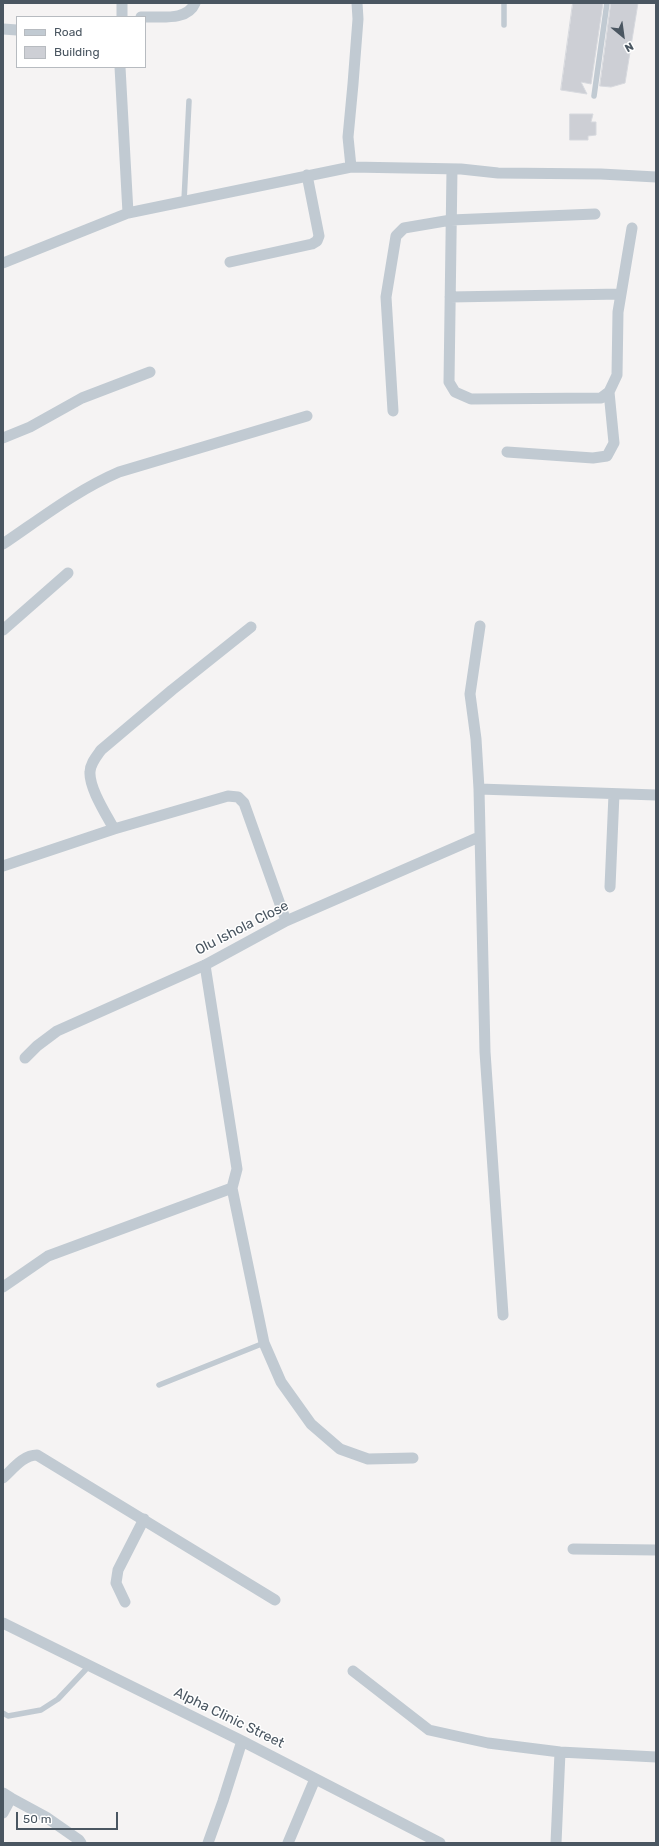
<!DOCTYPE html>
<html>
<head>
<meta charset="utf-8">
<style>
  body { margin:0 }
  #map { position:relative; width:659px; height:1846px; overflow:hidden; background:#f5f3f3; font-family:Rubik,sans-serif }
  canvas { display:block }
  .frame { position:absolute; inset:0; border:4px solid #4a5661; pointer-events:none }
  .legend { position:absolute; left:16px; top:16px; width:130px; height:52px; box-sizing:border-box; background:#fff; border:1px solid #b7bbc0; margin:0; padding:5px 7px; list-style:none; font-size:12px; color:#4a5661 }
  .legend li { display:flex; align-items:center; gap:8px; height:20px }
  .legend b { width:20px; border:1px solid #b7bbc0 }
  .north { position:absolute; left:603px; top:16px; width:40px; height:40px; -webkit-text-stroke:3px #fff; paint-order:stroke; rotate:151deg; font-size:11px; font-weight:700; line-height:16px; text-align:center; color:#4a5661 }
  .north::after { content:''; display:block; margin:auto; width:14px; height:18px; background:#4a5661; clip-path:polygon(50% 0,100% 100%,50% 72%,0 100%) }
  .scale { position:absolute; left:16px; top:1812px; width:102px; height:18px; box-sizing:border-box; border:2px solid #4a5661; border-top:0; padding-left:5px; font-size:12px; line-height:14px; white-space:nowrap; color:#4a5661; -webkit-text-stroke:3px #fff; paint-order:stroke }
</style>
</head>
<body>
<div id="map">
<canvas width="659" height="1846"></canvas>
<div class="frame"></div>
<ul class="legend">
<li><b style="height:5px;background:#c1cad2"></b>Road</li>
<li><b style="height:11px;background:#cdcfd5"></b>Building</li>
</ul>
<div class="north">N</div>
<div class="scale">50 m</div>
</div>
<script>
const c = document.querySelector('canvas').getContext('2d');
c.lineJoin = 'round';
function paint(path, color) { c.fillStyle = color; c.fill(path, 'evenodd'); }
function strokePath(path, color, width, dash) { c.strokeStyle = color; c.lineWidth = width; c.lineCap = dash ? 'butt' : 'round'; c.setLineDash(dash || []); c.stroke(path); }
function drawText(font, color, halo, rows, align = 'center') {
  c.font = font + ' Rubik,sans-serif'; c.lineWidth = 3; c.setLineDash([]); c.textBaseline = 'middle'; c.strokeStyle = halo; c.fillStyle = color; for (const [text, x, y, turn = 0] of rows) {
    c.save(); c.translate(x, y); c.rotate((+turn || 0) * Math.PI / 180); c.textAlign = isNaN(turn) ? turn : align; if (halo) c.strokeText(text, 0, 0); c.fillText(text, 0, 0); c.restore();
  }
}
const building = new Path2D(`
  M573,3H603L591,84L581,82L587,94L561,90Z
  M611,3H638L625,83L611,87L600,86Z
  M570,114H593L591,122H596V135L588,136V140H570Z`);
paint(building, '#cdcfd5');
strokePath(building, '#d7d9de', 1);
strokePath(new Path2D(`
  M504,3V25
  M594,96L607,3
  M184,201L189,101
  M159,1385L264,1343
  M3,1713L8,1716L41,1710L58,1699L89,1666`), '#c1cad2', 5.5);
strokePath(new Path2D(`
  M122,3V17
  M141,17C159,16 187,22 195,3
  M3,29L17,30
  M120,67L128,213
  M351,167L348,137L353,84L358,19L357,3
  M230,262L312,244L317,241L319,236L307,175
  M3,263L128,213L351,167L461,169L498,173L601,174L656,177
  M621,294L632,228
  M450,297L621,294L618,312L617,375L609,392L601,398L471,399L455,392L449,382L452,169
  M393,411L386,297L396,236L404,228L451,220L595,214
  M3,438L30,427L82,398L150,372
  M507,452L593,458L607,456L614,443L609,392
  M3,544C40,519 77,490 119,472L307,416
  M480,626L470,694L476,739L479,789L485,1052L503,1315
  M3,630L68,573
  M479,789L656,795
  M114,829C106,814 89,788 90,772C90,764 96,757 101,750L172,690L251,627
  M3,866L114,829L228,796L238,797L244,803L286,921
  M610,887L614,794
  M205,965L237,1169L232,1188L264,1343L281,1382L311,1424L340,1449L368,1459L413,1458
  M25,1058L37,1046L57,1031L205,965L286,921L479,837
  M3,1287L48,1256L232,1188
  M3,1478C13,1469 23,1455 37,1455L275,1600
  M573,1549L656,1550
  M125,1602L116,1583L118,1570L144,1519
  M3,1623L242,1741L440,1843
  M353,1671L429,1730L488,1743L560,1752L656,1757
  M3,1793L11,1798L3,1813
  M11,1798L46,1817L79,1840L81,1843
  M208,1843L223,1801L242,1741
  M288,1843L315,1779
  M556,1843L560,1752`), '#c1cad2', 11);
drawText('14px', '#4a5661', '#fff', [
  ["Olu Ishola Close",242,928,-27],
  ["Alpha Clinic Street",229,1718,26]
]);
</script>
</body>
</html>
